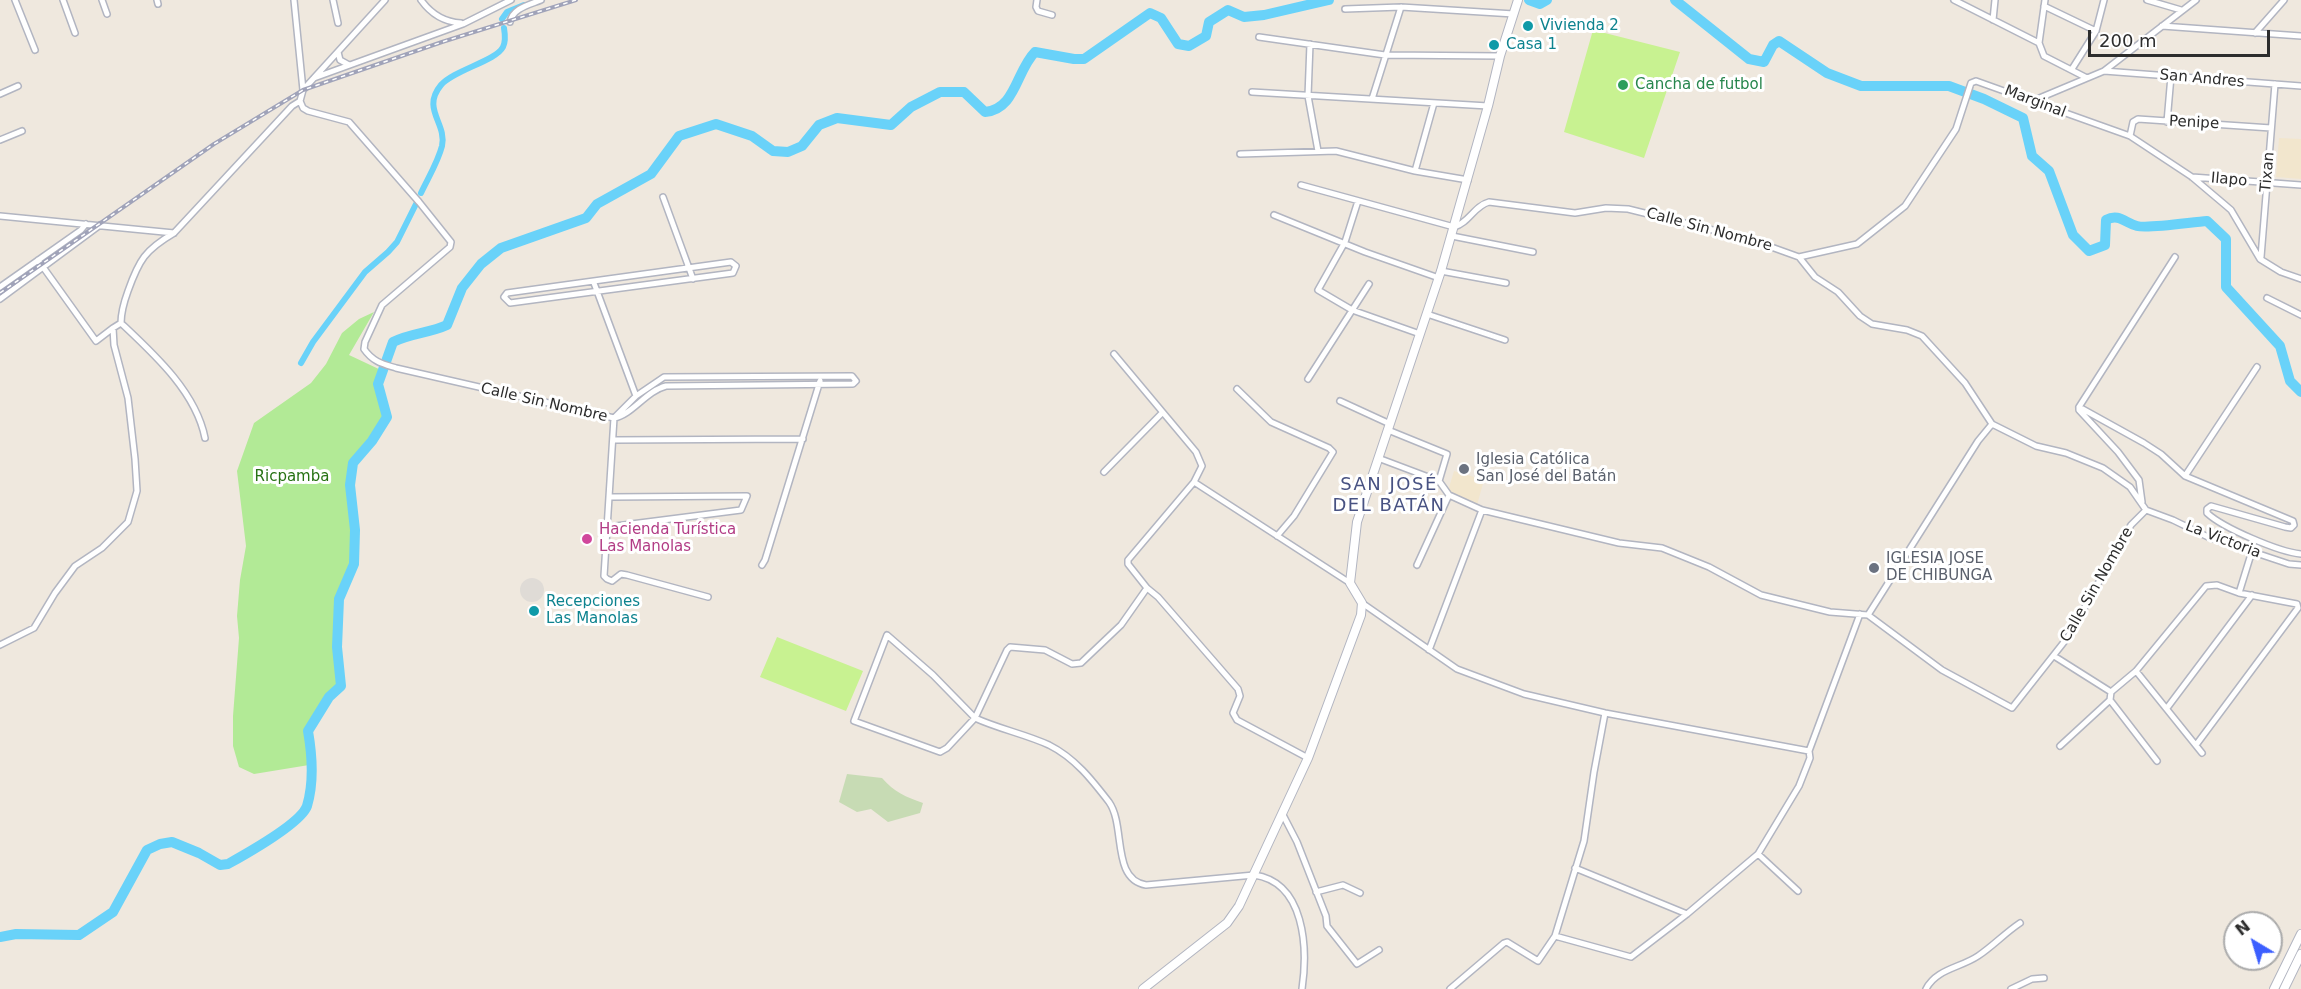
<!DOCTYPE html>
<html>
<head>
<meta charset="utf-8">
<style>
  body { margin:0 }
  #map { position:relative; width:2301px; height:989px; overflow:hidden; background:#efe8de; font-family:"DejaVu Sans",sans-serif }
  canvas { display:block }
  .north { position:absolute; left:2223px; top:911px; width:60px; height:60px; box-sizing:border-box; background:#fff; border:2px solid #ababab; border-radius:50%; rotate:322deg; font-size:16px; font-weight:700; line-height:24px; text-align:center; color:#2d2d2d }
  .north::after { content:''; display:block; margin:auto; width:21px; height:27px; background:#3c5fff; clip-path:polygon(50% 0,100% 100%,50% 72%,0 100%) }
  .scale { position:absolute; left:2088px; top:30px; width:182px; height:27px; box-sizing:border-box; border:3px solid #2d2d2d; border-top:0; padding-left:8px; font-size:18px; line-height:21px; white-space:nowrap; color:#2d2d2d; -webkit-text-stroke:4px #fff; paint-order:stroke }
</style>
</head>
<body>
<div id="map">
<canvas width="2301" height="989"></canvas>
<div class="north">N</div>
<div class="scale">200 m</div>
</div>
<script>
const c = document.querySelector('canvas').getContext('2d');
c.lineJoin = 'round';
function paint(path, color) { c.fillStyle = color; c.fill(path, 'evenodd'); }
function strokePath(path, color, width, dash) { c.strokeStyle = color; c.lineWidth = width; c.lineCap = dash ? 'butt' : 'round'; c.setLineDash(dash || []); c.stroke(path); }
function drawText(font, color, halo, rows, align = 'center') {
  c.font = font + ' "DejaVu Sans",sans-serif'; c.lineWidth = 6; c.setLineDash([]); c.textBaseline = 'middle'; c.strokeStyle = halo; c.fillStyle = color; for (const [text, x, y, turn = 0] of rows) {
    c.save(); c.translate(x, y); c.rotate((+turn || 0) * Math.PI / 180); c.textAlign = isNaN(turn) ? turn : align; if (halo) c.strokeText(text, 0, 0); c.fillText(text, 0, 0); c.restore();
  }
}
paint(new Path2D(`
  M2279,138L2301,139V179L2276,177Z
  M1454,471L1484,480L1477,505L1448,491Z`), '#f2e6cd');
paint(new Path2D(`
  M374,312L349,355L383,371L375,387L386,415L366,444L352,458L348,470L346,487L352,499L350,562L338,592L335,611L334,654L338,685L327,696L305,731L309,765L254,774L239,767L233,746V716L239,638L237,616L240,580L246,546L237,471L254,423L311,383L326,364L342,333L359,319Z`), '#b2ea96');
paint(new Path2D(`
  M847,774L882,778C894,792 906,797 923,803L920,813L888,822L871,809L857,812L839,802Z`), '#c7dbb4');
paint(new Path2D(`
  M1593,30L1680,52L1644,158L1564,132Z
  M777,637L863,671L846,711L760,677Z`), '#c8f291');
paint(new Path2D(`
  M520 590a12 12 0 1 1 24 0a12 12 0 1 1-24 0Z`), '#dfdbd6');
strokePath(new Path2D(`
  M502,19L507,12L524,5
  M421,193C428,178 438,162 442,146C447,123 421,109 441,85C454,70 496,61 503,47C506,41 505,34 504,28
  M301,363L313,342L365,272L388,252L397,242L416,204`), '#69d2f9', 6);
strokePath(new Path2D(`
  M1529,0L1540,4L1547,0
  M1675,0L1749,59L1764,62L1773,45L1779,41L1827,73L1861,86H1949L1984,99L2023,118L2032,156L2049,171L2073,235L2089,251L2105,245L2106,220C2119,213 2125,223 2137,226C2149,229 2192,222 2207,221L2226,239V287L2280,346L2290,381L2301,392
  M0,937L16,934L79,935L113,912L147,850L160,844L172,842L199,853L220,865L228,864C246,854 301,823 307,806C314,783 312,754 308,731L329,697L341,686L337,647L339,599L354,564L355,530L350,485L353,463L372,441L387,417L378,384L393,342C411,333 430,333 447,325L462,288L481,264L501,248L586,218L597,204L651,174L679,136L716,124L752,136L773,151L788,152L802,146L819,125L837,118L891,125L911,107L940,92H964L985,112C1016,109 1016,71 1035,52L1074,59H1084L1150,13L1161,18L1178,44L1189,46L1206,36L1209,22L1228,10L1244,17L1264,15L1329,0`), '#69d2f9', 10);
const street = new Path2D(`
  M15,0L35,50
  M63,0L75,33
  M102,0L107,14
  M157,0L158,4
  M333,0L338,23
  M421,0C431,14 444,22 461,23
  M1037,0L1036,7L1038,11L1052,15
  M1954,0L2039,43L2044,56L2087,78
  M2147,0L2181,10
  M2044,6L2096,31
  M1345,9L1401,7L1514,14
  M1993,20L1995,0
  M510,22C513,8 529,5 541,0
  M2162,26L2301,36
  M2255,33L2284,0
  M1259,37L1385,55L1500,56
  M2039,43L2045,0
  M1310,44L1308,96L1318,151
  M338,52L340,60L349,65
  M2072,69L2096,31L2104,0
  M2104,71L2301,86
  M314,78L463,24L511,0
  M303,90L385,0
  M1252,92L1488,106
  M0,94L18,86
  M1372,99L1401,7
  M300,101L303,108L308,111L349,122L419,202L451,242L450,247L382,305L365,342L364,349C373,362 383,364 396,368L614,418
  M2030,102L2104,71L2196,0
  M2167,122L2171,76
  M2130,136L2133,122L2138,119L2271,128
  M0,140L22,131
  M1240,154L1336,151L1415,171L1468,180
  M1415,171L1434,103
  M2192,177L2301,185
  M1301,185L1454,227C1469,223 1474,206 1489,202L1575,213L1606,208L1628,209L1749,239L1799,257L1815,277L1838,292L1860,316L1872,324L1907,330L1922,336L1965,383L1992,424L2036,446L2066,453L2103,468L2130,487L2146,510
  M663,197L693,279
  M1358,201L1345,242L1318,290L1352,310L1420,334
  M1274,215L1365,252L1439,278
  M0,216L174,233
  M1452,236L1533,252
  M1799,257L1857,244L1905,206L1956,129L1971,83L1976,81L2130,136L2192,177L2224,204L2231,210L2260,259L2281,272L2301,279
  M2261,257L2275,84
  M38,260L96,341L113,328
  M731,262L736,266L733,273L510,303L504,297L507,293Z
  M1441,271L1506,283
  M594,283L636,396
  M0,287L81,230L86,224
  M2267,298L2301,315
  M0,299L100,225
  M1427,314L1505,340
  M1114,354L1196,452L1202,466L1194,482L1128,560V564L1147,588
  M1308,379L1369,284
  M1237,389L1271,422L1329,448L1333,452L1294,516L1277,536
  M1340,401L1390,424
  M2079,407L2144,443L2161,454L2185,476L2293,521L2294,525L2291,528L2285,527L2211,506L2207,509V513C2223,528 2279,552 2301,554
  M614,418L604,576L607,579L612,581L621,574L627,575L708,597
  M614,418L636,396L664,377L852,376L856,381
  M614,418C632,415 646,391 666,386L853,384L856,381
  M1388,430L1447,454L1439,481
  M205,438C196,392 154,354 121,323C121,311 124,302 128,291C139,260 145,250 174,233L292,106L300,101L303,90L294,0
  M614,440L803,439
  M1378,458L1439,481L1449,495L1482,510L1619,543L1662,548L1709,567L1761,595L1830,612L1868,615L1942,670L2012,708L2068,637L2131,525L2146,510
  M1104,472L1162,413
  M2185,476L2257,367
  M1194,482L1350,583
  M2142,502L2139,480L2118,452L2079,410V407L2175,257
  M2146,510L2173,520L2208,537L2289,564L2301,565
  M608,527L741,510L747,496L611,497
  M762,565L765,560L820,381
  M1417,565L1449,495
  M2239,593L2252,551
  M1362,603L1457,669L1524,694L1605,713L1809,751
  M1868,615L1978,441L1992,424
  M0,645L34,628L55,593L75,566L102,548L128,522L137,491L135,459L128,398L114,345L113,328L121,323
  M1429,650L1482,510
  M2054,656L2111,692L2110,700L2157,761
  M2136,671L2202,753
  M2111,692L2136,671L2206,586L2217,585L2239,593L2297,604L2298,608L2196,745
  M2167,708L2252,595
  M2060,746L2110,700
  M1282,813L1297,842L1326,916L1327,926L1357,964L1379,950
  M1758,854L1798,891
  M1575,868L1687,914
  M1316,892L1343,885L1360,893
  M1555,936L1631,957L1687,914L1758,854L1799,786L1810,758L1809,751L1860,614
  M1302,989C1308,948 1305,882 1254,875L1146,885C1111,879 1126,826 1109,802C1092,780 1075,758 1049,745C1025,734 999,729 975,718L947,748L940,752L854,721L887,635L933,675L975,718L1007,650L1010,647L1045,650L1072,664L1081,663L1121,625L1147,588L1158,597L1238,689L1240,696L1233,713L1237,720L1308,758
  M1450,989L1504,943L1507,942L1538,961L1555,936L1584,841L1594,772L1605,713
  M1926,989C1936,969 1960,968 1978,956C1993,946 2005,933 2020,923
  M2011,989L2032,979L2044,978`);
const secondary = new Path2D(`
  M1143,989L1227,923L1239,906L1308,758L1361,615L1362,603L1350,583L1357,522L1441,271L1488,106L1500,56L1518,0
  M2274,989L2301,934
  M2284,989L2301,954`);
strokePath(street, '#b2b5c1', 8);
strokePath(secondary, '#b2b5c1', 10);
strokePath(street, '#fff', 5);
strokePath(secondary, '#fff', 8);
const rail = new Path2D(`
  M0,293L214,144L303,90L442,42L576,0`);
strokePath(rail, '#a0a3b9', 4);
strokePath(rail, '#fff', 1.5, [4.5]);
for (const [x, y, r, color] of [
  [1528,26,6,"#0f9aa8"],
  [1494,45,6,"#0f9aa8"],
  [1623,85,6,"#2e9e5b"],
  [1464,469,6,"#6b7280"],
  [587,539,6,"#d1479c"],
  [1874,568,6,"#6b7280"],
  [534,611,6,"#0f9aa8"]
]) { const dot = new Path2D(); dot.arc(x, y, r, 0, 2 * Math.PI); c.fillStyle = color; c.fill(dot); strokePath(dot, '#fff', 2); }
drawText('15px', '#0d838f', '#fff', [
  ["Vivienda 2",1540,26],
  ["Casa 1",1506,45],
  ["Recepciones",546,602],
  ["Las Manolas",546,619]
], 'left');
drawText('15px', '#2d2d2d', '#fff', [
  ["San Andres",2202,79,5],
  ["Marginal",2035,102,21],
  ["Penipe",2194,123,3],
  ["Tixan",2268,172,-85],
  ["Ilapo",2229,180,5],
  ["Calle Sin Nombre",1709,230,15],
  ["Calle Sin Nombre",544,403,13],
  ["La Victoria",2223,540,21],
  ["Calle Sin Nombre",2097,585,-60]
]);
drawText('15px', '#27864d', '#fff', [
  ["Cancha de futbol",1635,85]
], 'left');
drawText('15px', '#5b616d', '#fff', [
  ["Iglesia Católica",1476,460],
  ["San José del Batán",1476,477],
  ["IGLESIA JOSE",1886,559],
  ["DE CHIBUNGA",1886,576]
], 'left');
drawText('15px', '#277214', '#fff', [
  ["Ricpamba",292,477]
]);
drawText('15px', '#b23c85', '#fff', [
  ["Hacienda Turística",599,530],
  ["Las Manolas",599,547]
], 'left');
c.letterSpacing = '1.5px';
drawText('18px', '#485282', '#fff', [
  ["SAN JOSÉ",1389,485],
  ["DEL BATÁN",1389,506]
]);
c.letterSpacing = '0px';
</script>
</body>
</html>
